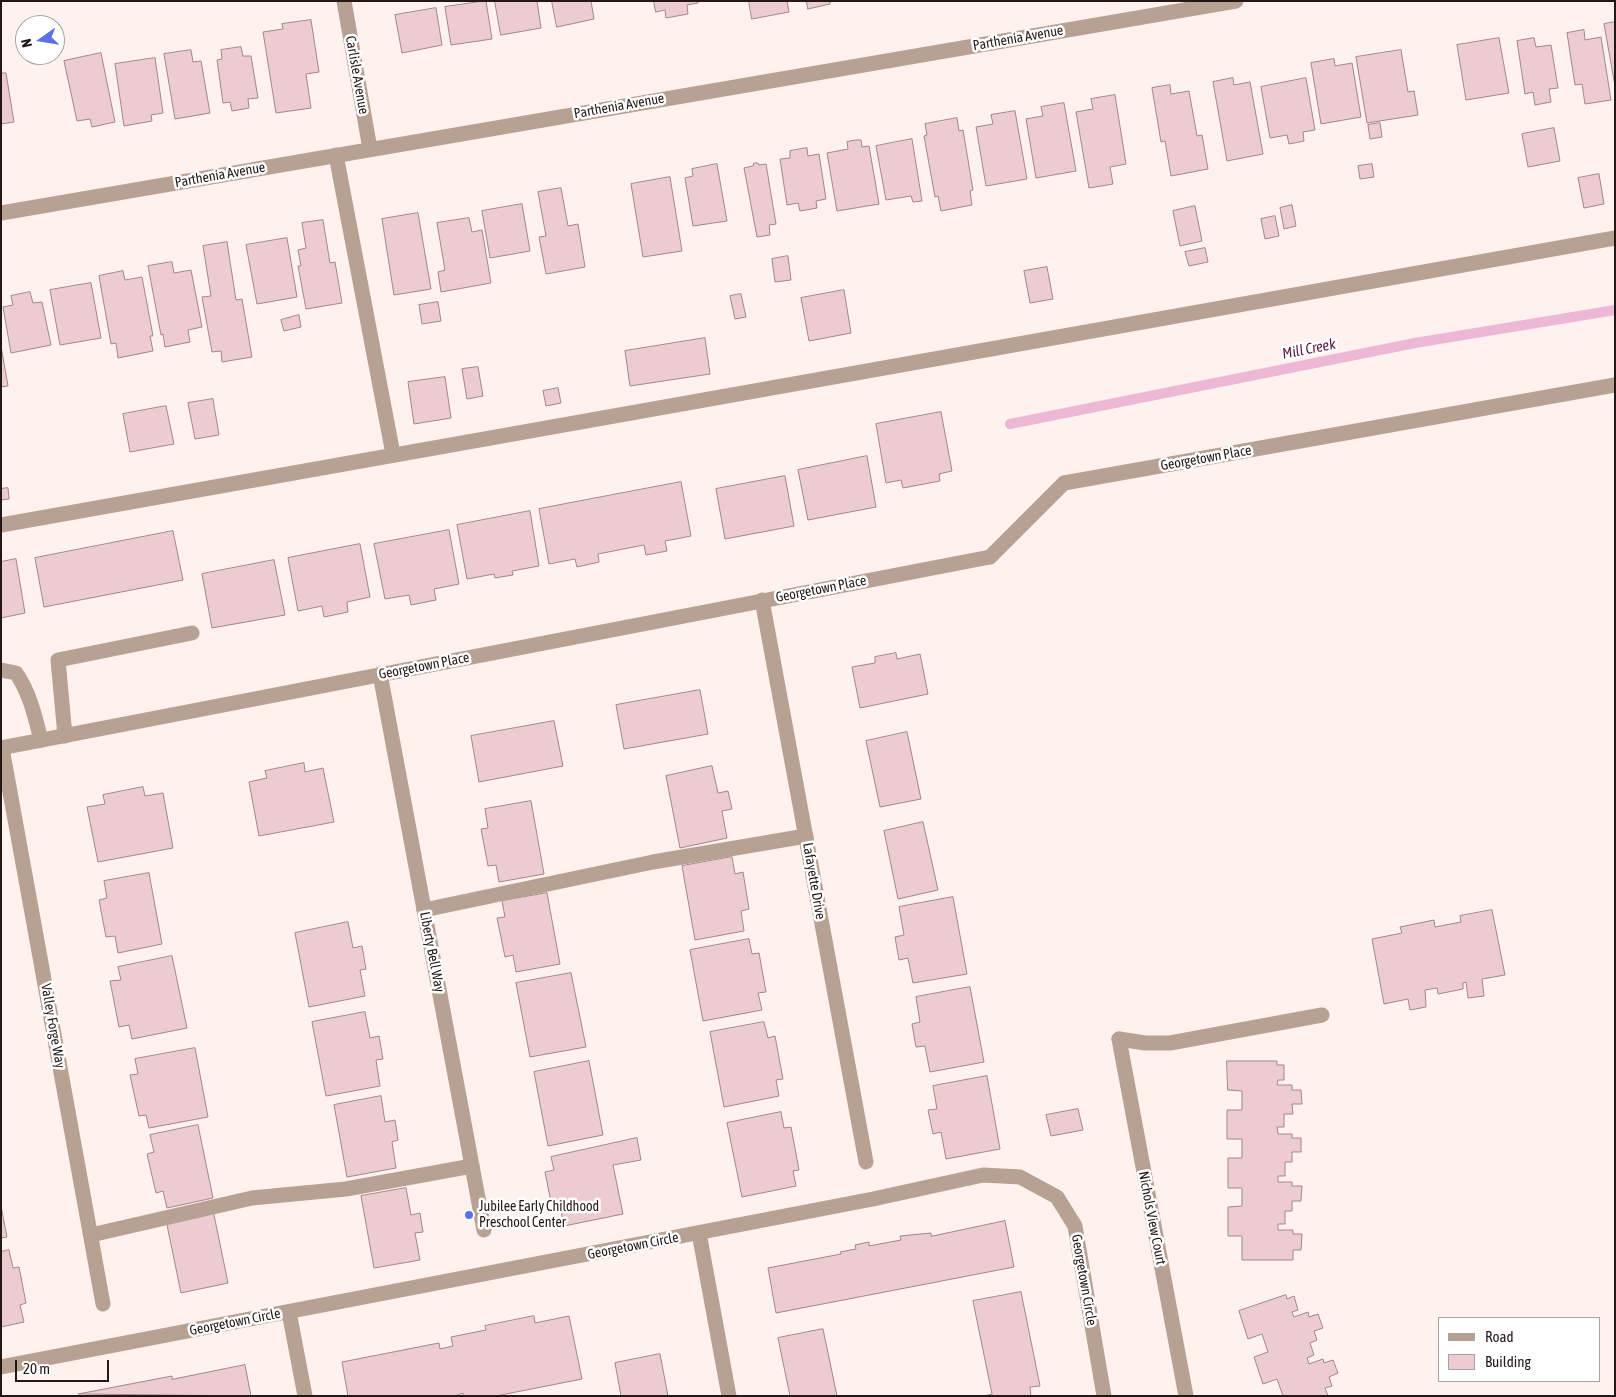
<!DOCTYPE html>
<html>
<head>
<meta charset="utf-8">
<style>
  body { margin:0 }
  #map { position:relative; width:1616px; height:1397px; overflow:hidden; background:#fef1ee; font-family:"Asap Condensed",sans-serif }
  canvas { display:block }
  .frame { position:absolute; inset:0; border:2px solid #231816; pointer-events:none }
  .legend { position:absolute; left:1438px; top:1317px; width:162px; height:65px; box-sizing:border-box; background:#fff; border:1px solid #a7a3a2; margin:0; padding:6px 9px; list-style:none; font-size:15px; color:#231816 }
  .legend li { display:flex; align-items:center; gap:10px; height:25px }
  .legend b { width:25px; border:1px solid #a7a3a2 }
  .north { position:absolute; left:15px; top:15px; width:50px; height:50px; box-sizing:border-box; background:#fff; border:1px solid #a7a3a2; border-radius:50%; rotate:257deg; font-size:14px; font-weight:700; line-height:20px; text-align:center; color:#231816 }
  .north::after { content:''; display:block; margin:auto; width:18px; height:22px; background:#5b71e8; clip-path:polygon(50% 0,100% 100%,50% 72%,0 100%) }
  .scale { position:absolute; left:15px; top:1360px; width:94px; height:22px; box-sizing:border-box; border:2px solid #231816; border-top:0; padding-left:6px; font-size:15px; line-height:18px; white-space:nowrap; color:#231816; -webkit-text-stroke:4px #fff; paint-order:stroke }
</style>
</head>
<body>
<div id="map">
<canvas width="1616" height="1397"></canvas>
<div class="frame"></div>
<ul class="legend">
<li><b style="height:6px;background:#b7a192"></b>Road</li>
<li><b style="height:14px;background:#ecccd1"></b>Building</li>
</ul>
<div class="north">N</div>
<div class="scale">20 m</div>
</div>
<script>
const c = document.querySelector('canvas').getContext('2d');
c.lineJoin = 'round';
function strokePath(path, color, width, dash) { c.strokeStyle = color; c.lineWidth = width; c.lineCap = dash ? 'butt' : 'round'; c.setLineDash(dash || []); c.stroke(path); }
function paint(path, color) { c.fillStyle = color; c.fill(path, 'evenodd'); }
function drawText(font, color, halo, rows, align = 'center') {
  c.font = font + ' "Asap Condensed",sans-serif'; c.lineWidth = 5; c.setLineDash([]); c.textBaseline = 'middle'; c.strokeStyle = halo; c.fillStyle = color; for (const [text, x, y, turn = 0] of rows) {
    c.save(); c.translate(x, y); c.rotate((+turn || 0) * Math.PI / 180); c.textAlign = isNaN(turn) ? turn : align; if (halo) c.strokeText(text, 0, 0); c.fillText(text, 0, 0); c.restore();
  }
}
strokePath(new Path2D(`
  M1010,424L1415,343L1615,310`), '#edb7d6', 10);
const building = new Path2D(`
  M486,1L492,39L451,45L445,7Z
  M495,1H537L541,28L501,35Z
  M552,1H591L594,19L557,27Z
  M654,1H698V3L687,5L688,14L666,18L665,10L656,12Z
  M749,1H787L789,12L752,19Z
  M807,1H830V4L808,9Z
  M436,8L442,45L402,53L395,15Z
  M311,20L319,72L306,74L311,108L276,113L263,32L283,29L282,24Z
  M1615,22V86L1604,24Z
  M1584,30L1585,40L1601,37L1611,100L1585,104L1582,84L1575,85L1567,33Z
  M1499,38L1509,93L1466,100L1457,45Z
  M1534,38L1536,47L1551,45L1558,88L1549,89L1551,102L1535,105L1533,92L1525,94L1517,41Z
  M241,47L243,56H251L258,98L248,99L249,108L232,111L230,102L223,103L217,60L222,59L221,50Z
  M191,50L193,62L201,61L210,113L175,119L164,54Z
  M1401,50L1408,92L1414,91L1418,115L1367,123L1356,57Z
  M101,53L115,122L92,127L90,119L77,121L64,61Z
  M155,58L163,113L151,115L152,121L124,126L115,64Z
  M1334,59L1335,66L1352,63L1361,117L1321,124L1311,63Z
  M1,73H6L14,122L1,124Z
  M1233,78L1234,85L1250,82L1263,154L1227,161L1213,82Z
  M1306,78L1315,130L1303,132L1304,141L1289,144L1287,135L1270,138L1261,87Z
  M1170,85L1171,94L1189,91L1197,136L1202,135L1208,169L1171,176L1165,141L1161,142L1152,88Z
  M1115,95L1126,164L1110,167L1113,184L1089,188L1076,112L1093,109L1091,99Z
  M1064,103L1076,171L1036,178L1026,119L1043,116L1041,107Z
  M1015,111L1027,179L986,186L976,127L993,124L991,115Z
  M957,118L959,131L963,130L973,190L970,191L972,205L941,211L938,196L935,197L924,136L927,135L925,124Z
  M1380,123L1382,137L1370,139L1368,125Z
  M1554,128L1560,161L1528,167L1522,134Z
  M912,139L922,201L913,202L911,196L886,200L876,146Z
  M856,140H861L862,147L869,146L879,204L837,211L827,153L848,149L847,142Z
  M807,148L808,156L819,154L826,199L816,201L817,208L800,211L798,203L787,205L780,159L790,158V151Z
  M754,163H758L759,165L766,164L776,224L769,225L770,235L757,237L744,168L753,166Z
  M717,164L727,221L693,226L685,178L693,176L692,169Z
  M1372,164L1374,177L1360,179L1358,166Z
  M1599,174L1604,204L1584,208L1578,178Z
  M670,177L682,251L643,257L631,184Z
  M561,188L568,226L578,224L585,267L546,274L539,237L546,236L538,192Z
  M522,204L530,251L490,258L482,211Z
  M1292,205L1296,226L1284,229L1280,208Z
  M1195,206L1202,241L1180,246L1173,211Z
  M418,213L431,289L394,295L382,219Z
  M1275,216L1279,236L1265,239L1261,219Z
  M469,218L472,232L482,230L491,283L441,292L438,272L445,270L437,223Z
  M323,220L330,263L335,262L342,303L306,309L298,266H301L298,250L306,248L302,223Z
  M287,238L297,297L257,304L246,245Z
  M227,242L236,300L242,299L252,357L222,362L221,351L212,352L202,297L211,296L203,246Z
  M1205,248L1208,262L1189,266L1185,252Z
  M788,256L791,280L775,282L772,259Z
  M172,262L174,273L191,270L202,327L188,330L190,342L165,347L163,334L161,335L148,266Z
  M1047,267L1053,299L1030,303L1024,271Z
  M123,271L125,280L142,277L153,336H150L153,351L118,358L116,343L111,344L99,276Z
  M91,283L101,338L60,345L50,290Z
  M844,290L851,333L809,341L801,298Z
  M30,292L33,303L42,302L51,345L11,353L3,307L13,305L11,296Z
  M741,294L746,317L735,319L730,296Z
  M438,302L441,321L422,324L419,305Z
  M299,315L301,327L284,331L281,320Z
  M705,338L710,374L630,386L625,351Z
  M1,346L8,386L1,387Z
  M478,367L483,396L467,399L462,369Z
  M445,377L451,418L414,424L408,382Z
  M558,388L561,403L546,406L543,391Z
  M213,399L219,435L195,439L188,403Z
  M166,406L174,444L130,452L123,414Z
  M941,412L952,471L939,474L940,481L903,488L901,480L886,483L876,424Z
  M867,456L876,507L808,520L798,470Z
  M785,476L794,526L725,539L716,489Z
  M681,482L691,536L665,541L667,551L646,555L644,545L598,554L599,562L577,567L575,559L549,564L539,509Z
  M8,488L9,499L1,500V489Z
  M530,511L539,566L512,571L513,575L495,578L494,574L467,579L457,525Z
  M449,530L459,584L434,589L436,600L411,605L409,595L385,599L374,544Z
  M173,531L183,580L44,607L35,558Z
  M360,544L370,597L347,602L348,612L324,617L322,606L298,611L288,558Z
  M16,559L25,613L1,618V562Z
  M274,560L285,615L212,628L202,574Z
  M896,653L897,659L920,654L928,694L860,708L852,667L875,663V657Z
  M700,690L708,734L624,749L616,705Z
  M554,721L563,766L479,782L471,736Z
  M907,732L921,799L880,807L866,741Z
  M304,763L305,772L323,768L334,822L259,836L249,782L267,778L265,771Z
  M712,766L718,793L728,791L732,809L722,811L727,838L680,848L666,776Z
  M143,787L145,796L163,793L173,848L98,862L87,807L105,804L103,795Z
  M531,801L544,874L499,882L496,865L488,866L481,829L488,828L485,809Z
  M923,822L938,890L898,899L884,831Z
  M732,857L735,874L743,872L749,909L741,911L744,931L695,940L682,866Z
  M149,873L162,944L118,953L115,936L106,937L99,900L107,898L104,881Z
  M547,893L560,964L516,972L513,955L505,957L497,918L505,917L502,901Z
  M953,897L967,974L913,983L908,958L899,960L895,937L904,935L899,907Z
  M1492,910L1505,975L1482,979L1484,996L1468,998L1466,982L1463,983V989L1438,994L1437,988L1425,990L1426,1007L1410,1010L1408,999L1384,1004L1372,939L1402,933L1400,927L1434,920L1435,927L1461,922L1460,916Z
  M348,922L353,948L362,946L366,969L360,970L365,996L309,1007L295,933Z
  M749,939L752,954L759,953L766,992L758,993L762,1010L703,1021L690,950Z
  M172,956L187,1028L132,1039L129,1025L119,1027L110,981L121,980L118,967Z
  M571,973L586,1047L530,1057L516,983Z
  M970,987L984,1062L930,1072L925,1046L916,1047L912,1024L920,1022L916,997Z
  M365,1012L370,1038L379,1036L383,1059L376,1060L380,1086L326,1096L312,1022Z
  M764,1022L768,1038L775,1036L783,1079L776,1080L779,1096L724,1107L710,1032Z
  M195,1048L208,1117L149,1128L146,1115L139,1116L130,1075L138,1074L135,1059Z
  M589,1061L603,1135L548,1146L534,1072Z
  M1227,1061H1277V1065H1284V1080H1278L1277,1085H1292V1090H1301L1302,1104H1292L1293,1114H1284V1127H1277L1278,1134H1292V1138H1301V1152H1292V1162H1285V1176H1278V1182H1292V1186H1302L1301,1201H1292V1211H1285V1224H1278V1230H1293V1234H1302L1301,1250H1293V1260H1242V1236H1228V1207L1242,1206V1188H1228V1158H1242V1139H1227V1110H1242V1091L1228,1090Z
  M987,1076L1000,1149L946,1159L941,1132L933,1134L928,1110L937,1109L933,1086Z
  M381,1096L385,1122L395,1120L398,1140L392,1142L396,1168L347,1177L334,1105Z
  M1078,1109L1083,1130L1051,1136L1046,1115Z
  M781,1112L784,1128L791,1127L799,1170L793,1171L796,1186L742,1197L727,1123Z
  M198,1125L213,1198L167,1208L163,1191L156,1193L147,1154L154,1152L150,1135Z
  M637,1138L641,1160L613,1165L623,1214L564,1226L561,1210L553,1212L545,1172L554,1170L551,1157Z
  M406,1188L411,1215L420,1213L423,1232L415,1233L420,1260L374,1268L361,1196Z
  M1,1206L7,1237L1,1238Z
  M213,1210L228,1283L181,1293L166,1220Z
  M1005,1221L1014,1267L776,1313L768,1268L841,1254L840,1252L856,1249L855,1245L869,1242V1246L901,1240L900,1236L931,1233V1236Z
  M9,1250L13,1268L19,1267L26,1303L20,1305L24,1322L1,1327V1252Z
  M1021,1292L1040,1386L1030,1387L1031,1396H984L992,1394L973,1301Z
  M1286,1295L1287,1299L1294,1296L1298,1310L1292,1312L1294,1317L1308,1312L1309,1317L1318,1314L1323,1328L1314,1331L1317,1340L1310,1343L1314,1355L1307,1358L1309,1364L1323,1359L1324,1363L1333,1360L1338,1373L1329,1377L1332,1386L1325,1388L1328,1396H1283L1277,1379L1263,1384L1254,1357L1268,1352L1262,1334L1248,1339L1239,1311Z
  M534,1316L535,1323L569,1316L582,1379L496,1396H463V1393L455,1396H348L342,1362L439,1343L440,1349L453,1346L451,1337L486,1330L485,1326Z
  M823,1329L837,1396H790L778,1338Z
  M660,1354L668,1396H621L615,1363Z
  M245,1365L251,1396L78,1394L172,1376V1379Z`);
paint(building, '#ecccd1');
strokePath(building, '#a3858a', 1);
strokePath(new Path2D(`
  M336,155L393,454
  M1,525L1615,238
  M990,557L1064,483L1615,385
  M1,670L16,673C30,693 35,717 41,740
  M65,736L58,660L192,633
  M424,910L653,862L806,836
  M1119,1039L1145,1043H1170L1322,1015
  M699,1233L729,1396
  M91,1235L252,1198L346,1189L472,1166
  M289,1312L305,1396`), '#b7a192', 15);
strokePath(new Path2D(`
  M344,1L370,149
  M1,213L1236,1
  M762,600L866,1162
  M380,674L484,1230
  M1,748L990,557
  M2,748L103,1304
  M1119,1039L1186,1396
  M1,1367L873,1199L983,1175L1020,1177L1057,1197L1075,1226L1104,1396`), '#b7a192', 15);
for (const [x, y, r, color] of [
  [469,1215,5,"#5b71e8"]
]) { const dot = new Path2D(); dot.arc(x, y, r, 0, 2 * Math.PI); c.fillStyle = color; c.fill(dot); strokePath(dot, '#fff', 2); }
drawText('14px', '#231816', '#fff', [
  ["Parthenia Avenue",1018,38,-10],
  ["Carlisle Avenue",357,75,80],
  ["Parthenia Avenue",619,106,-10],
  ["Parthenia Avenue",220,175,-10],
  ["Georgetown Place",1206,458,-10],
  ["Georgetown Place",821,589,-11],
  ["Georgetown Place",424,666,-11],
  ["Lafayette Drive",814,881,80],
  ["Liberty Bell Way",432,952,79],
  ["Valley Forge Way",53,1026,80],
  ["Nichols View Court",1152,1218,79],
  ["Georgetown Circle",633,1246,-11],
  ["Georgetown Circle",1084,1280,80],
  ["Georgetown Circle",235,1322,-11]
]);
drawText('14px', '#231816', '#fff', [
  ["Jubilee Early Childhood",479,1207],
  ["Preschool Center",479,1223]
], 'left');
drawText('italic 15px', '#581a43', '#fff', [
  ["Mill Creek",1309,349,-11]
]);
</script>
</body>
</html>
